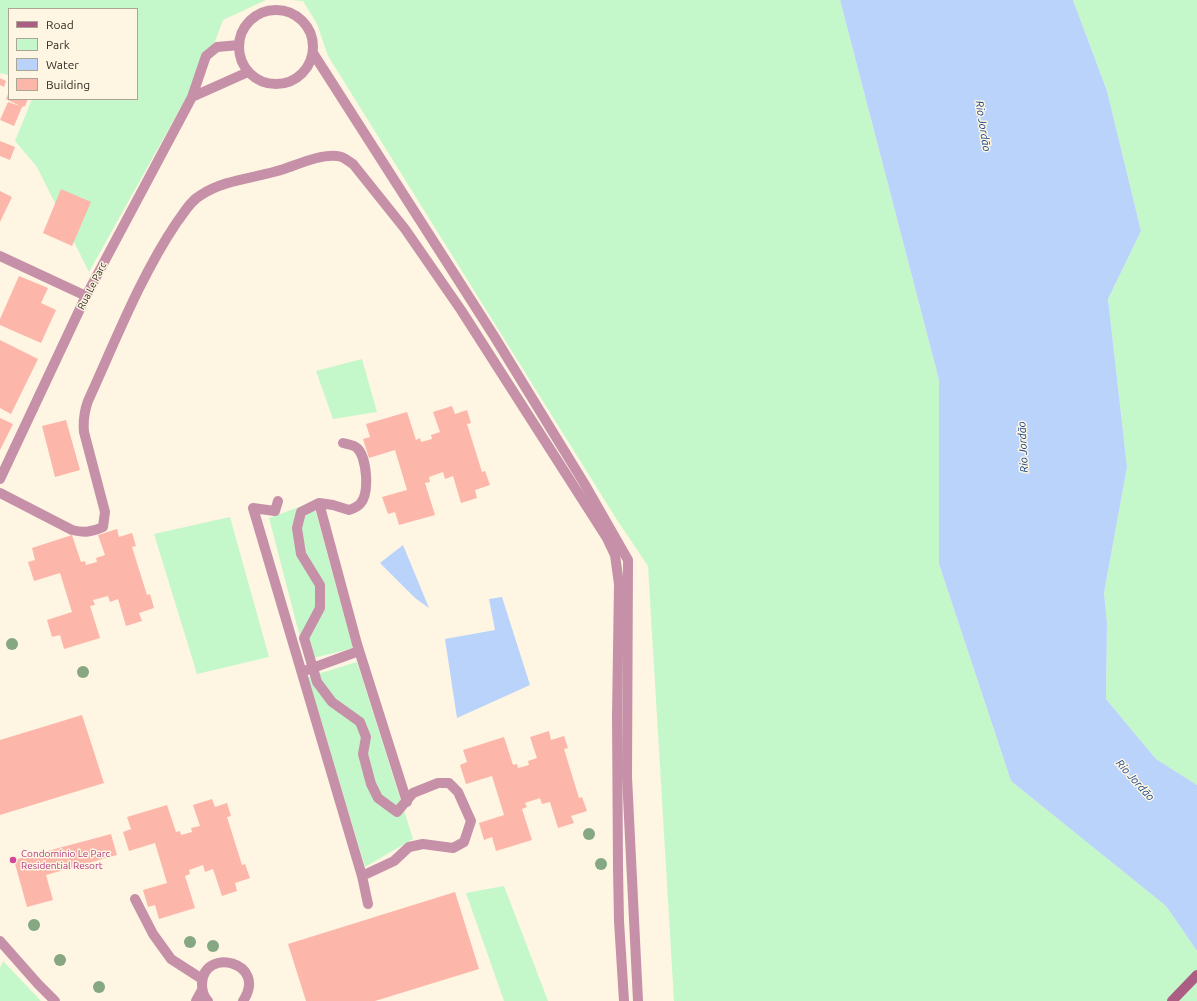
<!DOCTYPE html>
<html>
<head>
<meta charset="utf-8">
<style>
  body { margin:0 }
  #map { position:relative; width:1197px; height:1001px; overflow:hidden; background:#fef5e2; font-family:Ubuntu,sans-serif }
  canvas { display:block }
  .legend { position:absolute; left:8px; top:8px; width:130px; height:92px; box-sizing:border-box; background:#fef5e2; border:1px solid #aca596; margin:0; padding:5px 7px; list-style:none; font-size:12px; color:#302c23 }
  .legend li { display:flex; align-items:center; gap:8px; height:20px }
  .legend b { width:20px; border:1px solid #aca596 }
</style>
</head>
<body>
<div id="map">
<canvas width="1197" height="1001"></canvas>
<ul class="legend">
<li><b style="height:5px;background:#ab5d84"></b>Road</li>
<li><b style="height:11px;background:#c4f8cb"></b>Park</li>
<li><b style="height:11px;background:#b9d3fb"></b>Water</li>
<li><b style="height:11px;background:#fcb7aa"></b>Building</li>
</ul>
</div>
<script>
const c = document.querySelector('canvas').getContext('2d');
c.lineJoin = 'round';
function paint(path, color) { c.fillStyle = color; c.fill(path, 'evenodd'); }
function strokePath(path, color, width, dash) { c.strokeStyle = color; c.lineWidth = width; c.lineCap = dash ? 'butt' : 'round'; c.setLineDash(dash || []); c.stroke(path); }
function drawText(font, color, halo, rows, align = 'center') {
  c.font = font + ' Ubuntu,sans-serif'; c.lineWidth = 3; c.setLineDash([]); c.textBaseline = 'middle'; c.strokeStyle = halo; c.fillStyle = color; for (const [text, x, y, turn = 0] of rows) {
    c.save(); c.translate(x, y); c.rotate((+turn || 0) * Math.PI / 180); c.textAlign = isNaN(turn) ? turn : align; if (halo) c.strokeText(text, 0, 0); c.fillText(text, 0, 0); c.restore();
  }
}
paint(new Path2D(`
  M0,0H266L223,20L210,55L89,272L37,167L15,141L32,99H137V9H9V75L0,73Z
  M292,0H840L939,380V564L1011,781L1166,906L1197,951V1001H674L648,566L617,520L328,56L317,24L303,1Z
  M1073,0H1197V785L1156,759L1106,699L1107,623L1104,593L1127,467L1108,299L1141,231L1107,91Z
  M362,359L377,412L333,419L316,371Z
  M313,502L353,648L306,660L269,518Z
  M230,517L269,657L197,674L154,534Z
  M357,662L413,839L365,867L308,677Z
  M504,886L548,1001H504L466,893Z
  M3,961L41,1001H0V968Z`), '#c4f8cb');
paint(new Path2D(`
  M840,0H1073L1107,91L1141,231L1108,299L1127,467L1104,593L1107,623L1106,699L1156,759L1197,785V951L1166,906L1011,781L939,564V380Z
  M403,545L429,608L415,598L380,563Z
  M502,597L530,685L457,718L445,639L495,630L489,599Z`), '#b9d3fb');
paint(new Path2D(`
  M0,78L6,81L4,87L0,85Z
  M9,92V99H28L25,106L22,107L14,126L0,120L8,102L20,106L6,99Z
  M0,141L15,147L10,160L0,156Z
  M61,189L91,202L72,246L43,233Z
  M0,191L12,197L0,222Z
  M19,276L48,288L41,303L56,310L41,343L0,325V319Z
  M0,340L38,359L11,414L0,408Z
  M452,406L455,414L467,410L471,423L467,424L482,472L485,471L490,485L475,490L477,498L461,503L453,476L445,479L443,472L429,477L430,482L425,483L435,515L399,525L395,512L388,514L382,497L407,490L395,450L369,458L363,439L370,437L366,424L407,412L416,440L420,438L421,442L432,439L431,435L440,432L433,412Z
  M0,418L13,424L0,450Z
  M66,420L80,470L55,477L42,426Z
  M117,529L119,537L132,533L136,546L132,547L147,595L150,594L154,608L139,613L142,621L126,626L118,599L110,602L108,596L93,600L95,605L90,606L100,638L64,649L60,635L52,637L47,620L72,612L60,573L34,581L28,562L35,560L32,548L72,535L81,562L85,561L86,565L97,562L96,558L105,555L98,535Z
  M82,715L104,783L0,815V740Z
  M549,731L551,740L564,736L568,748L564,749L579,798L582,797L587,811L571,816L574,823L558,828L550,802L542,804L540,798L525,803L527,807L522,809L532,840L496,851L492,837L484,840L479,823L504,815L492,776L466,784L460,765L467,762L463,750L504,737L513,765L517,764L518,768L529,765L528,761L537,758L530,737Z
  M212,799L215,807L227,803L231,816L227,817L242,865L245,864L250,878L235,883L237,891L222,896L213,869L205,872L203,865L189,870L190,874L185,876L195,908L159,919L155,905L148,907L143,890L167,883L155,843L129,851L123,832L131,829L127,817L167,805L176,832L180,831L181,835L192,832L191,828L200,826L193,805Z
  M111,834L117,855L46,875L53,900L27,907L14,860Z
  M455,892L479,969L375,1001H306L288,944Z`), '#fcb7aa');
strokePath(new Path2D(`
  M0,493L72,530C84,533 92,532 103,527L105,512L84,432C83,421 84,412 88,401C115,342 140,277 177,222C184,213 190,201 201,195C225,179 257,178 284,169C299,164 321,154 337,156C343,156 348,161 353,164L405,229L461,310L607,538L615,555L619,584L617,716L618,867L619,921L624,1001
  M135,899L153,934L171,959L202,979
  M196,1001L202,990
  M208,1001C203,996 202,990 202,984C203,946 269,962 243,1001`), '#c690a9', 10);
strokePath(new Path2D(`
  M313,53L494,336L584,483L628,560L627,777L638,1001
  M278,501L275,511L253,508L362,876L368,904
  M319,503L333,505L349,510C352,509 357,507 360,504C370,494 367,457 357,448C354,445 347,444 343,443
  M307,670L359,651
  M362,876L394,861L409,847L423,844L453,848L464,842L471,821L458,792L449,783H438L413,793L397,812L378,798L371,784L363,754L366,737L360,722L332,702L317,682L304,638L320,608V585L301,554L297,528L301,512L319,503L357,644L407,802`), '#c690a9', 10);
strokePath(new Path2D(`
  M239 47a37 37 0 1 1 74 0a37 37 0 1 1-74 0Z
  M192,97L248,72
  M0,256L86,296
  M0,479L86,296L192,97L206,56L217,47L239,45
  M0,941L38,984L55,1001`), '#c690a9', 10);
strokePath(new Path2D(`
  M1172,1001L1197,975`), '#ab5d84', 10);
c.fillStyle = '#85a782';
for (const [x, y] of [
  [12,644],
  [83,672],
  [589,834],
  [601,864],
  [34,925],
  [190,942],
  [213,946],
  [60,960],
  [99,987]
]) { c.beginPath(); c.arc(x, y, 6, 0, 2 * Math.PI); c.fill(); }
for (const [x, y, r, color] of [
  [13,860,4,"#d1479c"]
]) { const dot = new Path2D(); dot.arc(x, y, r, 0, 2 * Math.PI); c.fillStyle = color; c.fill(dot); strokePath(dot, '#fef5e2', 1.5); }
drawText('10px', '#302c23', '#fef5e2', [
  ["Rua Le Parc",92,286,-63]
]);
drawText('10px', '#b23c85', '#fef5e2', [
  ["Condomínio Le Parc",21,854],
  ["Residential Resort",21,866]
], 'left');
drawText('italic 11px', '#12428c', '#fef5e2', [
  ["Rio Jordão",983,126,81],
  ["Rio Jordão",1023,447,-93],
  ["Rio Jordão",1135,780,48]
]);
</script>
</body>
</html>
